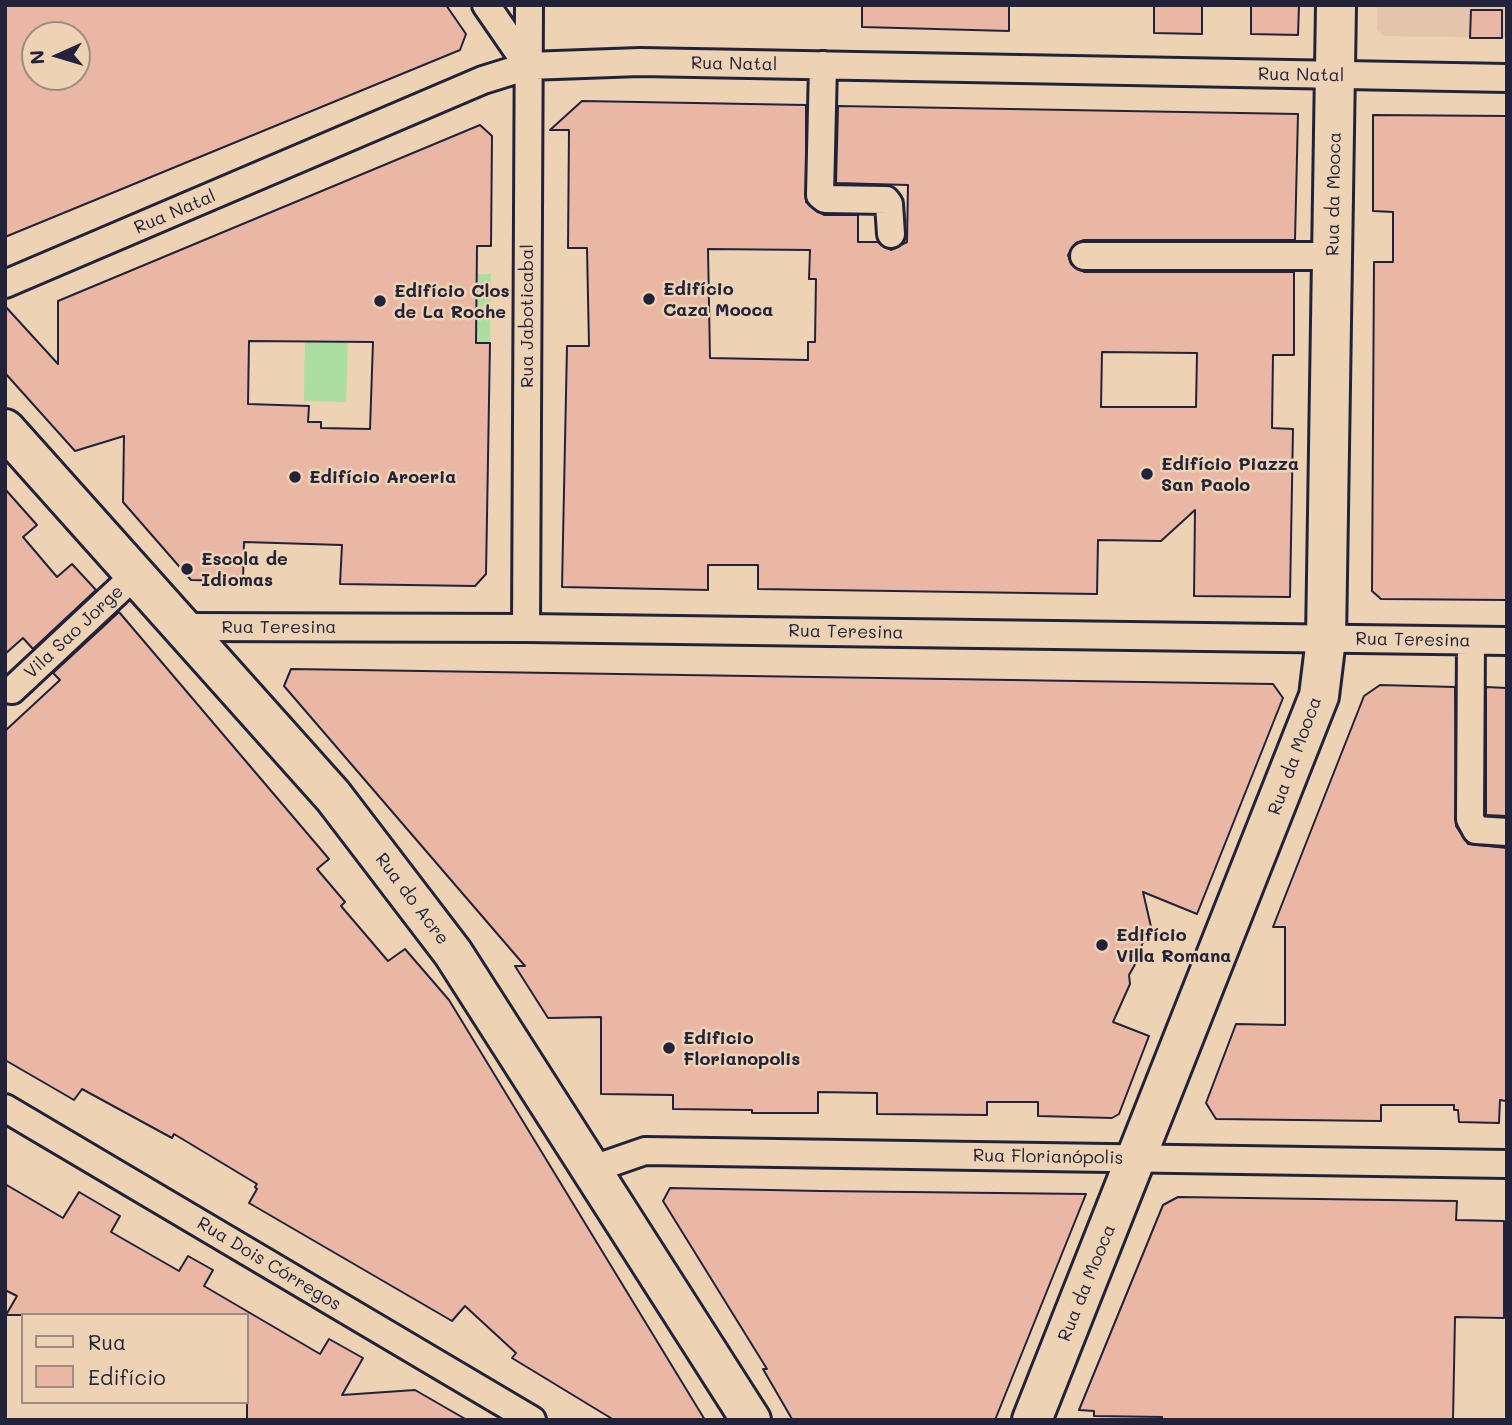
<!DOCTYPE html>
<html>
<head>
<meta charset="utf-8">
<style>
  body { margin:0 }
  #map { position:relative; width:1512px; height:1425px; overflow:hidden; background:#edd3b4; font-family:Mali,sans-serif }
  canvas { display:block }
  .frame { position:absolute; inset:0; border:7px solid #22223b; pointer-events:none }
  .legend { position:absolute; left:21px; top:1313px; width:228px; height:91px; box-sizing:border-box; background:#edd3b4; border:2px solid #9c8c84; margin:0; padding:9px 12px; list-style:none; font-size:21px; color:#22223b }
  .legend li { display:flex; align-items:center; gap:14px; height:35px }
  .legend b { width:35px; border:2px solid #9c8c84 }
  .north { position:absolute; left:21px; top:21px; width:70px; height:70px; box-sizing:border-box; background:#edd3b4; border:2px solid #9c8c84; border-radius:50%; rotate:266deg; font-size:19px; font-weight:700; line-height:28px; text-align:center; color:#22223b }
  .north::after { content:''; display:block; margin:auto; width:24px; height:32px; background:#22223b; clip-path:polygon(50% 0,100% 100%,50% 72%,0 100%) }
</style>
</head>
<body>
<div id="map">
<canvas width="1512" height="1425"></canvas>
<div class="frame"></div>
<ul class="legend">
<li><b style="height:9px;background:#edd3b4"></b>Rua</li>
<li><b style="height:19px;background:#ebb7a5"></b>Edifício</li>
</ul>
<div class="north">N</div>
</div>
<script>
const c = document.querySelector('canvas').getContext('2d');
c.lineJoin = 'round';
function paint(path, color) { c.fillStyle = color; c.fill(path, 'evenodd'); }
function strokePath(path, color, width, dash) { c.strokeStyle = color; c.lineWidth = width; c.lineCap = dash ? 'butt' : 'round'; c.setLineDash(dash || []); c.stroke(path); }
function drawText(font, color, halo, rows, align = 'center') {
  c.font = font + ' Mali,sans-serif'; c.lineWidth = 5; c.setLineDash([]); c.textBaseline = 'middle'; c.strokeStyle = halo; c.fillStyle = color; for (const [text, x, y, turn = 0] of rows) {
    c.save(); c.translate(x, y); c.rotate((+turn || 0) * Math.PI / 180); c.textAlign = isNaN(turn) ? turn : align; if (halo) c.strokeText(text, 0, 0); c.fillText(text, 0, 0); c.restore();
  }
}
paint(new Path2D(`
  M1377,5H1507V38L1384,36L1377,30Z`), '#e4c4ab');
paint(new Path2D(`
  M477,274H491L490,343H476Z
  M305,342H348L346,402L304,401Z`), '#abdea0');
const building = new Path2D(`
  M5,5H446L466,34L460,50L5,237ZM35,35H77V77H35Z
  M862,5H1009V31L862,27Z
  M1154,5H1202V34L1154,33Z
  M1251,5H1299L1298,35L1251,34Z
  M1471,10H1502V38H1470Z
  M582,101L806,105V202L824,215H858V242H878L891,250L907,242L908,185L836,183L838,106L1298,114L1295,240H1084L1076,243L1068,255L1071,264L1084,272H1294V355H1273L1272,428L1293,429L1290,597L1194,596L1195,510L1161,541L1098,540L1097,594L758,589V565H708V590L562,587L567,346H589L587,248H568L569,130H550ZM708,249L810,250L809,279H816L815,342H808V360L710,358ZM1102,352L1197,353L1196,407H1101Z
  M1373,115L1507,116V600L1381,599L1372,591L1374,262H1393V212L1373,211Z
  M480,125L492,136L491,246H477L476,343H490L486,574L475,586L340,584L342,545L244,542L243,581L191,580L123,502L124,436L75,451L5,373V306L58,364V301ZM249,341L373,342L370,429L321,428V422H308L309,406L248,404Z
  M5,489L37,525L23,537L57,577L72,564L96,590L33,649L23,638L5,654Z
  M119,612L329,859L317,869L345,902L341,906L388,961L405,949L449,1000L705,1420H614L512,1358L516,1353L465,1306L452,1321L249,1203L257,1189L255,1187L257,1184L174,1134L172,1138L82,1089L74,1100L5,1060V731L60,680L53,673Z
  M291,669L1273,684L1283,698L1197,914L1143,892L1152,931L1142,944L1141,954L1129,975L1130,984L1113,1022L1149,1036L1119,1114L1112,1118L1038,1116V1102H987V1115L877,1114V1093L818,1092V1113H752V1110L673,1109V1095L601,1094V1017L548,1018L515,966H525L284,686Z
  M1380,685L1455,687L1456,826L1468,844L1507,848L1506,1101L1500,1100L1499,1123L1459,1122L1458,1110H1454V1105H1381V1121L1216,1119L1206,1103L1236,1024L1285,1025V927H1273L1364,696Z
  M1486,687L1507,688V816L1486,815Z
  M5,1184L63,1218L79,1192L120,1216L111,1232L179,1271L188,1256L213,1270L204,1286L320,1354L329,1339L363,1358L342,1395L415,1390L467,1420H247V1315H6L17,1296L5,1290Z
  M670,1188L820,1191L1086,1194L995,1420H807L792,1419L763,1369H767L663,1201Z
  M1178,1197L1457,1201L1456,1220L1504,1221V1318L1455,1317L1453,1420H1162V1417L1094,1416V1411L1079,1410L1163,1205Z`);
paint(building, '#ebb7a5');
strokePath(building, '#22223b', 2);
const minor = new Path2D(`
  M486,5L528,66
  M823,65L820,195L825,199L886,200L889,204L891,234
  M1084,256H1332
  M5,284L483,80L528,66L640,62L1507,78
  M185,627L526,628L1507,641
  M526,628L529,5
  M1471,641L1470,819L1476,830L1507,832
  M12,690L135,575
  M5,1108L532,1420
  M593,1169L645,1151L1507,1164`);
const secondary = new Path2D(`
  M5,429L333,796L453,953L751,1420
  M1032,1420L1319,696L1326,639L1336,5`);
strokePath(minor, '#22223b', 32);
strokePath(secondary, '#22223b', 44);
strokePath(minor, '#edd3b4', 26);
strokePath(secondary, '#edd3b4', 38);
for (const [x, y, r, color] of [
  [649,299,7,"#22223b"],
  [380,301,7,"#22223b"],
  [1147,474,7,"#22223b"],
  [295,477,7,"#22223b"],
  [187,569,7,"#22223b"],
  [1102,945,7,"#22223b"],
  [669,1048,7,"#22223b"]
]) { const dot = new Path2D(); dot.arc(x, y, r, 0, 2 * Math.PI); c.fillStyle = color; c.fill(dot); strokePath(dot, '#edd3b4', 2.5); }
drawText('18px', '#22223b', '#edd3b4', [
  ["Rua Natal",734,64,1],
  ["Rua Natal",1301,75,1],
  ["Rua da Mooca",1334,194,-89],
  ["Rua Natal",175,212,-23],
  ["Rua Jaboticabal",527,316,-90],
  ["Rua Teresina",279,627],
  ["Vila Sao Jorge",74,632,-43],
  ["Rua Teresina",846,632,1],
  ["Rua Teresina",1413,640,1],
  ["Rua da Mooca",1295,756,-70],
  ["Rua do Acre",412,899,53],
  ["Rua Florianópolis",1048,1157,1],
  ["Rua Dois Córregos",269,1264,31],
  ["Rua da Mooca",1087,1283,-68]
]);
drawText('bold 18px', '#22223b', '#edd3b4', [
  ["Edifício",663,289],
  ["Caza Mooca",663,310],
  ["Edifício Clos",394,291],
  ["de La Roche",394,312],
  ["Edifício Piazza",1161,464],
  ["San Paolo",1161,485],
  ["Edifício Aroeria",309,477],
  ["Escola de",201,559],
  ["Idiomas",201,580],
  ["Edifício",1116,935],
  ["Villa Romana",1116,956],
  ["Edificio",683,1038],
  ["Florianopolis",683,1059]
], 'left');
</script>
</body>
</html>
